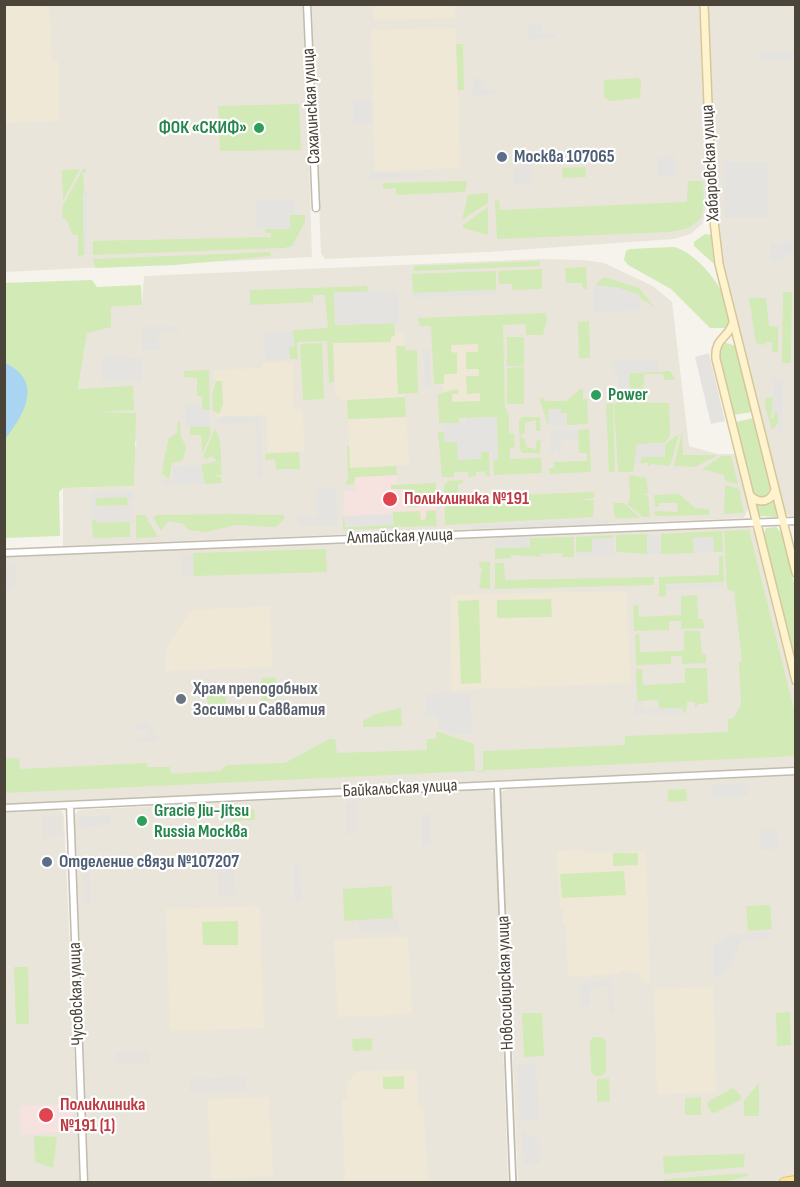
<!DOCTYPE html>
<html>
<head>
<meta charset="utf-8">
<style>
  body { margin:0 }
  #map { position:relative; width:800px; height:1187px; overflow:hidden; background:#f6f3ec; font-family:"Sofia Sans Condensed",sans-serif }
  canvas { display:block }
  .frame { position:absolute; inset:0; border:6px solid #4b4439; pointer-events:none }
</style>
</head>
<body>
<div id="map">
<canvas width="800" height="1187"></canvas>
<div class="frame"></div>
</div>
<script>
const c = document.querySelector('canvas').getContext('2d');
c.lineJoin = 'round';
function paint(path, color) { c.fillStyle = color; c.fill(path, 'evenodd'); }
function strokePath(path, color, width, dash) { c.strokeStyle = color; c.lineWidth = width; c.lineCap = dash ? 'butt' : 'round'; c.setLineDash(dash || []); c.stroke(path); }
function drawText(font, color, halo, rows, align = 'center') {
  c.font = font + ' "Sofia Sans Condensed",sans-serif'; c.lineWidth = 4.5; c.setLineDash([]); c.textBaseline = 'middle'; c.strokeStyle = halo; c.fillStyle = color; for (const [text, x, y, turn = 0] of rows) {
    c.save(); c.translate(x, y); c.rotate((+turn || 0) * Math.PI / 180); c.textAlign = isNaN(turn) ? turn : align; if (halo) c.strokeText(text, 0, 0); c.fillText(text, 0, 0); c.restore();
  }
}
paint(new Path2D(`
  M4,5H304L312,257L5,272Z
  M311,5H699L707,198L703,223L691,234L674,239L488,252L325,259L321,253Z
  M708,5H795V517L789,516L784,511L723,266L718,225Z
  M539,259L584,260L604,263L653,286L672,302L689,446L717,454H736L749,507L744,518L63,546V488L134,486L133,451L137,442L95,413L94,389H78L87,332L111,307L142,305L144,276Z
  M721,527H749L754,530L795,694V767L5,804L4,557Z
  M795,775V1178L776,1182H518L501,792L508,789Z
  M488,789L494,793L508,1182H87L73,816L79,810Z
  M57,810L62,811L64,816L80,1182H5L4,812Z`), '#eae5da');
paint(new Path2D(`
  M132,505V522L96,523V506Z
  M193,553L194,576H182L181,554Z
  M15,561L16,585L10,591L5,592V562Z
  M355,802L357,833L347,834L346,803Z
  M61,815L62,833L43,840L42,816Z
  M234,863L235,895L219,896L217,865Z
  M89,868L91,904H84L83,869Z
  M399,918V931L359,933V920Z
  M150,1051V1063H116V1052Z
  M245,1077L246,1090L189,1092V1079Z`), '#e6e2dd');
paint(new Path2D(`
  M4,5L49,7L52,62H59V121L5,123Z
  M374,5H455V18L374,20Z
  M456,28L460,168L375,171L371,30Z
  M502,323L505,408L445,409L443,385H438L436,326Z
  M404,332L405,351L417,350L418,393L405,394L409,465L350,468L347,401L340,400L339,396H335L333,334Z
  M293,362L294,409H303L304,451L268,452L266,415L216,417L214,370L262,368V363Z
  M626,591L631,683L452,690L450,595Z
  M270,606L272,667L165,671L167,647L191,610Z
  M584,849V853L646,851L650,983L641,980L640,973L621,971L619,974L568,976L566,923H563V908H560L557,851Z
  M260,906L264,1028L170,1031L166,909Z
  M408,937L412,1014L338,1017L334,940Z
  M713,987L716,1092L657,1094L654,989Z
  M417,1070L418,1105L423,1106L428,1182H345L342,1101L347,1099V1083L356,1071Z
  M269,1097L273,1176L211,1179L208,1100Z`), '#efe8d6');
paint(new Path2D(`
  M397,475V485L409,484L436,492L437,523L345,527L344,491H356L355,477Z
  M72,1104L73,1130L21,1135L20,1106Z`), '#f6e3e0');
paint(new Path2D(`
  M456,44H463L464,90H458Z
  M638,78L641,81L640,98L610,101L604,97V80Z
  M299,104L301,150L220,151L218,106Z
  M585,167L586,177L563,178L562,168Z
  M80,169L63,200L62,170Z
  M83,169H86V172H83L84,191L87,193L83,194L84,255L78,256V235H72L67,220L62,218L63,205Z
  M467,181L465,192L396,195V188L383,189V183Z
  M688,181H703L704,204L701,218L689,228L670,232L497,239L495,201L499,200L500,210L687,202Z
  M488,193V203L462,220L468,195Z
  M488,207V235L463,228V225Z
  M290,215H305V222L292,246L284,248L93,255V241L271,237V233H265V229H290Z
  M705,234L711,235L714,264L694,246V242Z
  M673,247C699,251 742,307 726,328H710L671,289L628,265L624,260L626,251L630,249Z
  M270,252L271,256L175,265L95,268L93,259Z
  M540,261V266L413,271L415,266Z
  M586,267L587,289H583L582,283H566L565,268Z
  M542,269V289L512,290V284H499L498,271Z
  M496,271V290L413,293L412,274Z
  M604,277L639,288L656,309C636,292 620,288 595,285Z
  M92,280L97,287L141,285L142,305L111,307V327L87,333L78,389L133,386L134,410L95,412L136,413L134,486L63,488L59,492L60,536L5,538L4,283Z
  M367,286L368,292L334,293L335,325L394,323L395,336L391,337V342L333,343L334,382L329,383L327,341L297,342L298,359H290L289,347H294L293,330L328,328L325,295H313V302L250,305V290Z
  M783,292H792L791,363H782Z
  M749,298H766L769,326L778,327V352H772V342H765V345L756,343Z
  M545,313L547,319L543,335H526V324L503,325L505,407L509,415V434H514L515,447L510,448V459L541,458L542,473L494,475L493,460L498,459L496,417L459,418V423H439L438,394L458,389V394H452V402L480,401V393L467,394L466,376H479V369H466V352H478V344L451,345V352L457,353V374H444V384H434L431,326H420L418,318Z
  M589,321L590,358H579L578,322Z
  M507,337H524V366H507Z
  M724,342L736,346L752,412L734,415L718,353Z
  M322,343L324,399L303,400L300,344Z
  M396,346H405L406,351L417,350L418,393L398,394Z
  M524,367V404H507V368Z
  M209,370L210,410H202V396H197V378L184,377V371Z
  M670,371L676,380H664L663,374H644L643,397H630L629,373Z
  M216,381H222L223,404L219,414L213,411L212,395Z
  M580,389H583V399H587L588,424L567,425V413H561L560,409H549L548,426L540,400L542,397L546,401H567Z
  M405,397L406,417L348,419L347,400Z
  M773,397L771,418H774V413H779L778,423L772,430L765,407L766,398Z
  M625,402L669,403L670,436L664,443L637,444L633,472H618L614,406L616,403Z
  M613,403L615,472H609L606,404Z
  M522,417H540L541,431H536V420L525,423V433L521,434V438L525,439L526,447L536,449V441L541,440L540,453H523L520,450L519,421Z
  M753,418L771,487L765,498H759L753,492L736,422Z
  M180,421L181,437L186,447L183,460L172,463L169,479L162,474C163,461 166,451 169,438L177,433V424Z
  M190,427H210L211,434L202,454L201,435H190Z
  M215,429C223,440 220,461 222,474L217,476V470L216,477H221L222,483L205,484L201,465L217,461L218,466L219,463L212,456L206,459L203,457Z
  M589,429L591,472L550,474L549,468H554V462L587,461V453H579L578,430Z
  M438,432H444L445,442H457L481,459L480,452H489L490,476H486L485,471L476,472V476L468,477V472H454V477H442Z
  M682,432L683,455H718L695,467L674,466Z
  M679,434L670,466L652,464L648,466V463H640L642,457L665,456V444Z
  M347,446H349L350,468L396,466L397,475L356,477L353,484L345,485L348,479Z
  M299,452L300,469H276L275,459L265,460V454Z
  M722,456H731L738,484L725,481L724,475L702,469Z
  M629,475L646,478L648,493L643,495H648L650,517H643L627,504L630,499Z
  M463,480V483L458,484L459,497L594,492V498L578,500H594L593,517L445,525L444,485L448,481Z
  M436,483V506H423L433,505V496H419V507H406L405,489H391V485Z
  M725,485L739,489L744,513L724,514Z
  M679,494L695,508L709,509V515L655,516V511L678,512L677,503H659V507H655L654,495Z
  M127,497L128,505L96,506V498Z
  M774,502L777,517L759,516L756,505Z
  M613,503H624L640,518H615Z
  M436,510L437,526L401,527L399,525L398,528L343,530V516L346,527L393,525V512L420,511L421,520L426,519V511Z
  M231,514L283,515L285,518L276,527L236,525L206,532L188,530L184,524L169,521L161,531L153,517L157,515Z
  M136,515H145L158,537L136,538Z
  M92,520H96L97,523L130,522V537L93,538Z
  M776,527L782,534L795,587V664L763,536L766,528Z
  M749,530L796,717L795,756L5,793L4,759L19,758L20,769L147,763V767H170L171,774L220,771L227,765L285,763L329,739H335L337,753L427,750V739H436V731L474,744L475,772H483V751L625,745V736L728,732V719L734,718L741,704L739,662L742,661L734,591L727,589L724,531Z
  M722,531L723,552H714L713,537L693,538L694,553L661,554V534Z
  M647,534V554L616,552V535Z
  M613,535V538L592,539V552H576V537Z
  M574,537V557H562V553L540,554V556L544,557L511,555V558L495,559V548L530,547V538Z
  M326,549L327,572L194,576L193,553Z
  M719,556H723L724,582L666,584V596L659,597V577L719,575Z
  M479,562H490V589L479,588L482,568L479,567Z
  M495,563H504L505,580L654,577V585L495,589Z
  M697,595L698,619H703L704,628L681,629V621H669V630L634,631L633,606L638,605L639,617L681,615V596Z
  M551,599L552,617L497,618V600Z
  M479,600L481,683L461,684L458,601Z
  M684,631H700L702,654H706V663L682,664V656H671V664L636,665L635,635L639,634L640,652L684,651Z
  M685,668H707L708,703L698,704L695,708V702H687L686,712L683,713L682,708L659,709L658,700L637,701L636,669H642L643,685L685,683Z
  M276,677L277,700L262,701L261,678Z
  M207,685H225L226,708H208Z
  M401,708L402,726L363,727V721L375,714Z
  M686,789L687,801L668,802V790Z
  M254,809L255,820L232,821L231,810Z
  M613,853H638V865L613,866Z
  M624,871L626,895L562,898L560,874Z
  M391,886L393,918L344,921L343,889Z
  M770,905L772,929L748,931L746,906Z
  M238,921V945H203L202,922Z
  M14,967H28L29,1024H16Z
  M790,1012L791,1045L777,1046L776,1013Z
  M522,1013H542L544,1056L524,1057Z
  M593,1037H602L606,1041V1071L602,1076H595L591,1072L590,1042Z
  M372,1038V1050L353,1051L352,1039Z
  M404,1076V1089H383V1077Z
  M609,1078L610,1101L597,1102V1079Z
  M759,1083V1116H744V1101Z
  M733,1088L741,1096L740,1100L715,1113L711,1112L707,1104L709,1101Z
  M701,1097V1115H685V1098Z
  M34,1136L57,1137L53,1168L35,1162Z
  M745,1154L744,1167L664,1174L663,1156Z
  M748,1173V1176L724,1182H664V1179Z`), '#d2eab5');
paint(new Path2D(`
  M542,24V34H555V38L528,39V25Z
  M759,51H795V59H759Z
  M484,78L485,89H497V95H473V78Z
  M353,100H371L372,123L354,124Z
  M519,157H531L532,184L513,185V168L520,167Z
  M675,157L676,176L658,177L657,158Z
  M724,162H768V218H725Z
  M369,173H421L422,177L370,180Z
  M83,193H87V255H84Z
  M256,200H295V215H290V229H256Z
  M769,227L772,243L795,241V254L785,255V261L771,262Z
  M593,286L616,287L640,295V310L594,313Z
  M496,290L497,295L413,298V293Z
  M398,291L399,323L335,325L334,292Z
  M179,326V331L159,332V336H156L159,339L160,350H142L141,327Z
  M264,332H293L294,347H289L290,359L265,360Z
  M423,350H429L432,386L425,387Z
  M709,353L725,421L711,424L695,357Z
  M102,357L142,358V382L101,380Z
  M658,359L659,372L629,373L630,397H618V373H613V361Z
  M783,377V432H778V413H773V378Z
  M185,405H202L203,410H210V427H185Z
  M548,409H561V413H567V425L550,426Z
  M229,416L260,417L263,476H258L256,422L217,424V417Z
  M497,417L498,459H491V452H481V459L458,460L457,442H444V423H466V418Z
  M578,429V440L561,441V453H557L556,445H554V453H550V431Z
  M637,444L664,443L665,457H642L639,464H635Z
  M201,465L205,484L163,485V481L173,480V466Z
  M316,488L336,489L338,526H299L298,517H317Z
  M132,492L133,501H128L127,497L96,498V520H92L91,493Z
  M393,514L394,525L345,527V516Z
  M606,519L610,524L473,529L472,526Z
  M647,534L661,537V554H647Z
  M713,537L714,552L694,553L693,538Z
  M530,538V547L495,548L494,539Z
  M613,538L614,555L576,557V552H592V539Z
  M724,583V588L666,590V585Z
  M470,693L472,734H451L439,729L438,715H426V694Z
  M635,701H643V709L683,708V713L635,714Z
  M135,723H149L157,741L136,742V738L147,737V730H135Z
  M747,783L748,796L712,798L711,785Z
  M430,814L431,846H422L421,815Z
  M110,815L111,825L79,827L78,817Z
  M777,829L779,849L760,850L759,830Z
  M294,864H300L302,901H295Z
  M770,932L771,938L741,941L729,968L719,977H714L713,945L729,935Z
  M611,981L613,1012L609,1013L608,986L590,987V1006L581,1007L580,983Z
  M536,1064L539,1120L520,1121L517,1065Z
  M522,1130L539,1140L541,1163L524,1164Z`), '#e5e3e0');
paint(new Path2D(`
  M5,363C44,381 24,415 5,439Z`), '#a9d4f2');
const minor = new Path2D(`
  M497,785L513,1182`);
const tertiary = new Path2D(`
  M307,4L316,208
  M4,553L796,521
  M70,805L84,1182
  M4,808L796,771`);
const secondary = new Path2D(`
  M704,4L712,204L719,264L796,573
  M733,322C729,339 714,337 716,359L796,681
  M750,495C759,505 772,502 775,489`);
const primary = new Path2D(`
  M784,1182L796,1180`);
strokePath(minor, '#c2bbae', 8);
strokePath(tertiary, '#c2bbae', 9);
strokePath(secondary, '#d6c79b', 10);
strokePath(primary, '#e6c16a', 10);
strokePath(minor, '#fff', 4.5);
strokePath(tertiary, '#fff', 6);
strokePath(secondary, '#fff3cd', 7);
strokePath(primary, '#ffe39c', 8);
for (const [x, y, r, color] of [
  [259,128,6,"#2e9e5b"],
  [502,157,6,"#5c6f8a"],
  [596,395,6,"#2e9e5b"],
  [390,499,8,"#e0444e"],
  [181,699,6,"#6b7280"],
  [142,821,6,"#2e9e5b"],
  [47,862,6,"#5c6f8a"],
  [46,1115,8,"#e0444e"]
]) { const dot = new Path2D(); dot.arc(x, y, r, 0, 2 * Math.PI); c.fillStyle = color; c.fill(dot); strokePath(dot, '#fff', 2); }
drawText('18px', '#4b4439', '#fff', [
  ["Сахалинская улица",312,106,-93],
  ["Хабаровская улица",711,163,-93],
  ["Алтайская улица",400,537,-2],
  ["Байкальская улица",400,789,-3],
  ["Новосибирская улица",506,983,-92],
  ["Чусовская улица",77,994,-92]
]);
drawText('bold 18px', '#27864d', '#fff', [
  ["ФОК «СКИФ»",247,128,"right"],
  ["Power",608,395],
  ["Gracie Jiu-Jitsu",154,811],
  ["Russia Москва",154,832]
], 'left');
drawText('bold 18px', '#4e5e75', '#fff', [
  ["Москва 107065",514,157],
  ["Отделение связи №107207",59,862]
], 'left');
drawText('bold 18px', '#be3a42', '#fff', [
  ["Поликлиника №191",404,499],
  ["Поликлиника",60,1105],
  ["№191 (1)",60,1126]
], 'left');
drawText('bold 18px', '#5b616d', '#fff', [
  ["Храм преподобных",193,689],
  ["Зосимы и Савватия",193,710]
], 'left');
</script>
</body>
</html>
